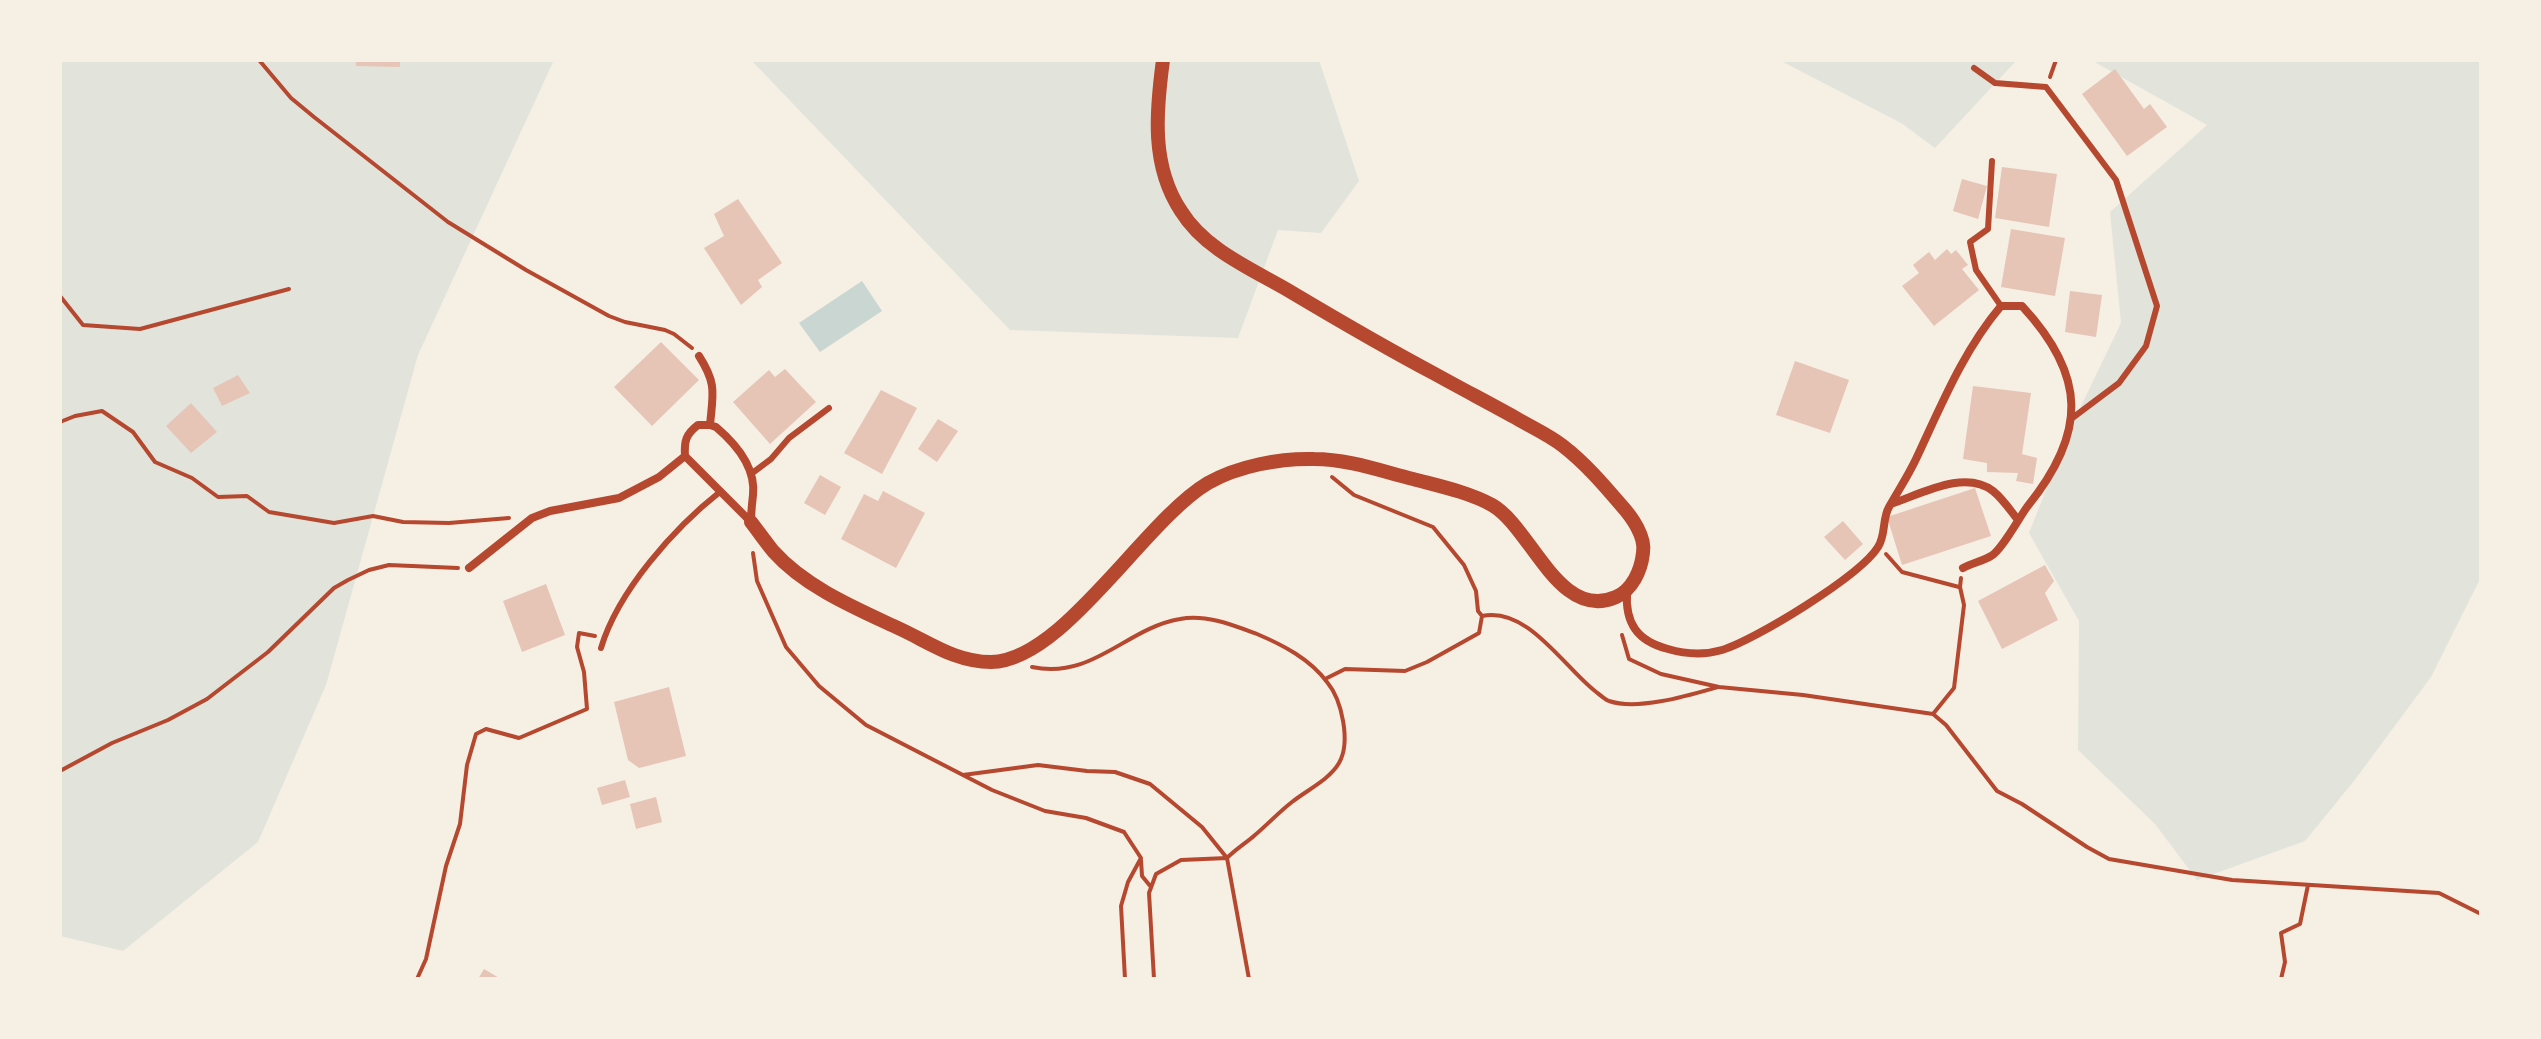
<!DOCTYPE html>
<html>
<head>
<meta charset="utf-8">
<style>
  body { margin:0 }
  #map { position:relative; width:2541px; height:1039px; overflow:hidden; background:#f6efe4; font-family:"Golos Text",sans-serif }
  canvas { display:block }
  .frame { position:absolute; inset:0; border:62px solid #f6efe4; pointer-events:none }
</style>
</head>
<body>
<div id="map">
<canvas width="2541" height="1039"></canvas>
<div class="frame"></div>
</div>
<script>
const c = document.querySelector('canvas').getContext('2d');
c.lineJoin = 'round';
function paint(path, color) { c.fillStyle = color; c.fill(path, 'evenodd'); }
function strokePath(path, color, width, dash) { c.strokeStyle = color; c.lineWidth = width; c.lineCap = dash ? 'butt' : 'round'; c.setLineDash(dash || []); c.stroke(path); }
paint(new Path2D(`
  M60,60H554L418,355L326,685L258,842L123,951L60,936Z
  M751,60H1319L1359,181L1321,233L1278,230L1238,338L1010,330Z
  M1779,60H2017L1935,148L1901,123Z
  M2091,60H2481V577L2431,677L2354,781L2305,841L2197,880L2155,824L2078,750L2079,621L2029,533L2070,429L2121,323L2110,212L2207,125Z`), '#e2e4dc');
paint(new Path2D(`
  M862,281L882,311L820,352L799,323Z`), '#c9d6d2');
paint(new Path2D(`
  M356,60H400V67L356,66Z
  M2115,69L2144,109L2150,104L2167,127L2127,156L2082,94Z
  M2002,167L2057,174L2049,227L1995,218Z
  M1962,179L1987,186L1978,219L1953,211Z
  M738,199L782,263L758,280L762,287L741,305L704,248L724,236L714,214Z
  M2011,229L2065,238L2055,296L2001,287Z
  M1947,249L1951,254L1956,250L1968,265L1962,269L1979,290L1934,326L1902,286L1919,273L1913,265L1929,252L1935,260Z
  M2070,291L2102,295L2096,337L2065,332Z
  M661,342L699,380L652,426L614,387Z
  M1795,361L1849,380L1830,433L1776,415Z
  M785,369L816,402L770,444L733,402L769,370L775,377Z
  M238,375L250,393L222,406L213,388Z
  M1973,386L2031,393L2022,454L2037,458L2033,484L2016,481L2018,473L1987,472V463L1963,459Z
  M881,390L917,408L882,474L844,453Z
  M191,403L217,432L191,453L166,426Z
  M938,419L958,431L937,462L918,449Z
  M820,475L841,487L825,515L804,503Z
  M1975,488L1991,536L1902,565L1887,517Z
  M883,491L925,513L896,568L841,539L864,494L878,501Z
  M1843,521L1863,544L1845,560L1824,537Z
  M2045,565L2054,581L2045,593L2058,620L2002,649L1978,601Z
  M546,584L565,635L522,652L503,601Z
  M669,687L686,756L639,768L628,760L614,702Z
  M625,780L630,797L602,805L597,788Z
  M656,797L662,822L636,829L630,804Z
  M484,969L501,979H478Z`), '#e6c5b7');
strokePath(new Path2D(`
  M259,60L291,98L314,117L448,222L526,270L609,316L625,322L665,330L674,334L692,348
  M2050,77L2056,60
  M60,296L83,325L140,329L289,289
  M60,422L75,416L102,411L133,432L155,462L192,478L218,497L247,496L269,512L334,523L373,516L403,522L449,523L509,518
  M1332,477L1354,495L1433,527L1464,565L1476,591L1478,611L1482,616
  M753,553L757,581L786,647L819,686L866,725L992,790L1045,811L1086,818L1124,832L1141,858L1128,882L1121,906L1125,979
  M1886,554L1902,572L1959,587
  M1622,635L1629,659L1661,674L1719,687L1803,695L1933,714L1946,725L1997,791L2022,804L2087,847L2109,859L2232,880L2439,893L2481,914
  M1032,667C1093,680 1126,628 1180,619C1206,614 1233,625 1257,634C1283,645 1310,659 1327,682C1342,700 1351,742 1339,763C1329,780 1307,790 1292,802C1279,812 1268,824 1255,835C1246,843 1236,849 1227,858
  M1325,679L1345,669L1405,671L1427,662L1479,633L1482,616C1527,606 1563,666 1595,691C1599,694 1604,699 1609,701C1638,711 1690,695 1718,687
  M1933,714L1954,688L1964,605L1960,587L1961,578
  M60,771L112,743L168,720L207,699L268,652L334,588L348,580L369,570L389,565L458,568
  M963,775L1038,765L1087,771L1115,772L1150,784L1202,827L1227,858
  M1227,858L1249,979
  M1141,860L1142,876L1151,887
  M417,979L426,959L446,866L460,824L467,765L476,734L486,729L519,738L587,709L584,672L577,647L579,633L595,636
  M1154,979L1149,893L1156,874L1181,860L1227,858
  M2281,979L2285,962L2281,933L2300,924L2308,885`), '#b5482f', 4);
strokePath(new Path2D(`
  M1974,68L1995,83L2046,87L2116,180L2157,306L2146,346L2119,383L2071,419
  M1992,161L1988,229L1970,242L1976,270L2001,306
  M751,474L771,459L789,438L829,408
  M601,648C618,591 674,528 721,491`), '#b5482f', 6);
strokePath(new Path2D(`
  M699,356C717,384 713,393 710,425
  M698,425H710L716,427C736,444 756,467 753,495C752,504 751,512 751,522L685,456C684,441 686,434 698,425Z
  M1891,504C1921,494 1965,469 1993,491C2003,499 2010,510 2018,520
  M469,568L532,518L550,511L619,498L659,477L685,456
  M1627,592C1625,623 1637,641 1668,649C1685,654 1705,655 1722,650C1755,640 1860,576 1878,547C1886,535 1882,519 1889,507C1898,491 1908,476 1916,459C1941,406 1963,351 2001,306H2022C2087,376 2087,433 2027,507C2019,518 2001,551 1991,556C1983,561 1972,563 1963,568`), '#b5482f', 8);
strokePath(new Path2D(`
  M751,522C758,531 765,541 773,551C805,587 855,608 898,628C929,642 955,662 991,662C1063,661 1144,521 1208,483C1238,466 1280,458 1314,459C1348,459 1381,471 1413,479C1439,486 1468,492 1492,505C1531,527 1559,622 1616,597C1632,590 1641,571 1643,553C1646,537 1632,517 1621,505C1603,484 1585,463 1563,446C1549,435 1531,427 1516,418C1489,403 1462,389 1435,374C1386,348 1338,320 1291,292C1252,269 1205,250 1181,211C1151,166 1156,112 1163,60`), '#b5482f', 14);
</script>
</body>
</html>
